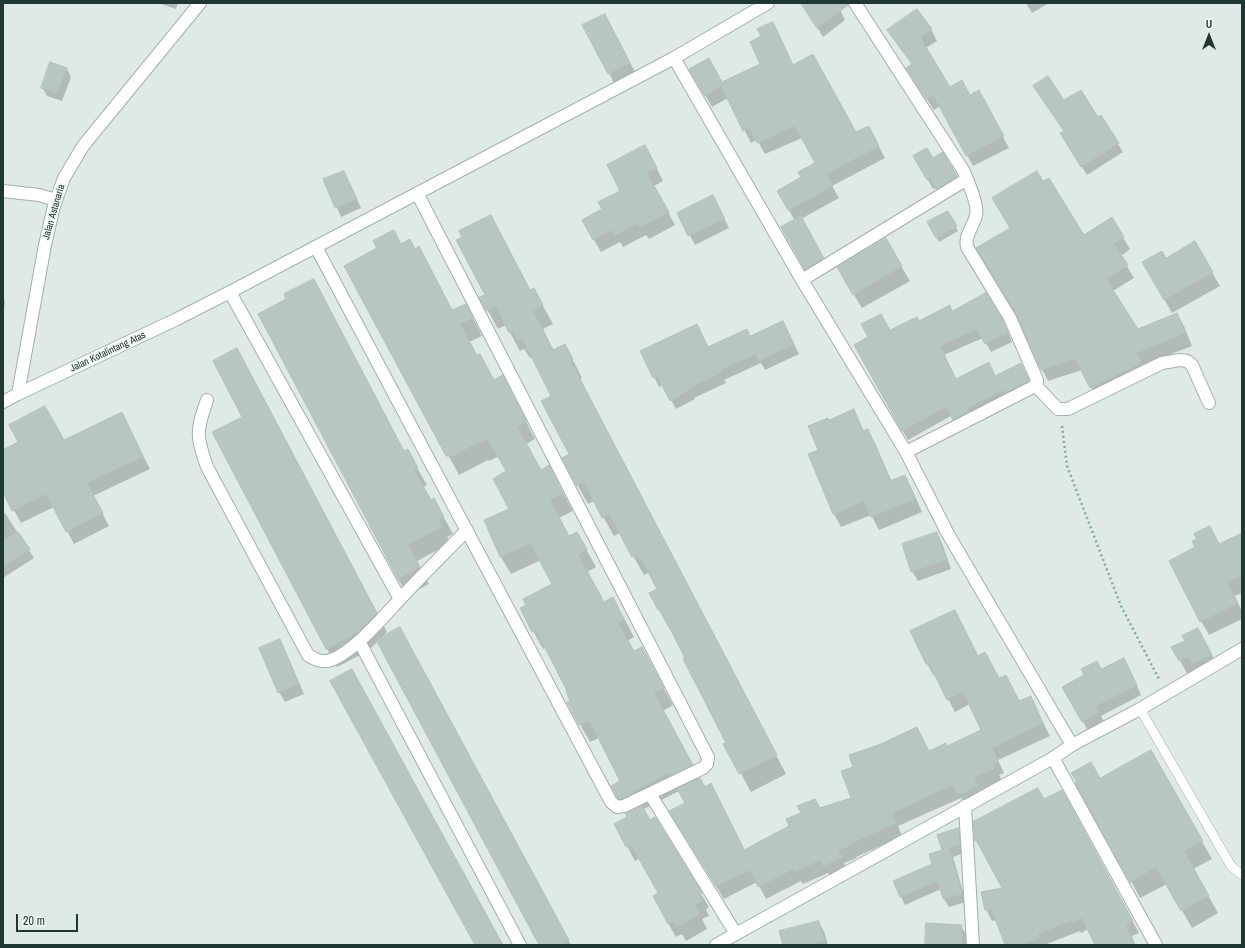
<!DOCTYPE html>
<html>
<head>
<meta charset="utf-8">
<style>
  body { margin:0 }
  #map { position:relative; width:1245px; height:948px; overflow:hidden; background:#dfe9e5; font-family:"Archivo Narrow",sans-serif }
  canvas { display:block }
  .frame { position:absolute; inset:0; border:4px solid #213733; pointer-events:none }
  .north { position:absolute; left:1189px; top:16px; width:40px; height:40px; -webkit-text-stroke:3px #eff6f3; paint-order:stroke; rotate:0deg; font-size:11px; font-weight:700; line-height:16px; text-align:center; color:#213733 }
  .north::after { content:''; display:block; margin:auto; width:14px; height:18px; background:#213733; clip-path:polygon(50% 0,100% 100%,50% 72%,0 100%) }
  .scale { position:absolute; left:16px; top:914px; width:62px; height:18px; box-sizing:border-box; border:2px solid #213733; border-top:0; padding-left:5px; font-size:12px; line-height:14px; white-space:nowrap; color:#213733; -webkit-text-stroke:3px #eff6f3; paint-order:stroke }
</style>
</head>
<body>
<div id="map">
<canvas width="1245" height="948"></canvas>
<div class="frame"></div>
<div class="north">U</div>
<div class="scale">20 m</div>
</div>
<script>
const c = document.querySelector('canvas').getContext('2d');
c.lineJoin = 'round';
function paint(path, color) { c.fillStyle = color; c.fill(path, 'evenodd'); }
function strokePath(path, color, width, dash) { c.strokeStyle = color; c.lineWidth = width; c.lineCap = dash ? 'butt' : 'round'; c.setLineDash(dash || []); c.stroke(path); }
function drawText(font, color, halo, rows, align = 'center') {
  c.font = font + ' "Archivo Narrow",sans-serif'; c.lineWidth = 3; c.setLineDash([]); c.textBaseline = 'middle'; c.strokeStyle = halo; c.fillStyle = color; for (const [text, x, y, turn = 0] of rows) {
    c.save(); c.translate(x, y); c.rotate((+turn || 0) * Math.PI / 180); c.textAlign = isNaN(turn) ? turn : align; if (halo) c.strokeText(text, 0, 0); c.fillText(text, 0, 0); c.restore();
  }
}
paint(new Path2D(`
  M158,3H178L176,9Z
  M803,3H834L840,10L845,20L823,37Z
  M1026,3H1049L1032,13Z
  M610,24L635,72L614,83L609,73Z
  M931,29L937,41L926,48L949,88L985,103L1009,148L973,166L940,106L934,110L914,80L912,65L889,31Z
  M793,66L856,134L875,139L885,158L832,186L839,198L801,219L828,268L811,278L782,228L795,221L778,191L803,177L816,163L802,138L765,154L757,140L751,143L728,98L712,107L690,69L722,83Z
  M67,69L71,77L62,101L47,96L42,87Z
  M1064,102L1098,118L1118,144L1123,152L1087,175L1066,142Z
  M942,154L962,186L942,198L936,187L933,189L915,157L932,159Z
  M652,159L663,181L654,186L675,225L649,239L646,235L623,247L620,242L601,252L594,240L604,210Z
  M344,172L361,208L341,217L325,180Z
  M718,206L729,228L695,245L678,213Z
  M948,212L958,231L939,242L929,223Z
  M491,216L530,291L534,290L553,324L543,329L554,351L564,345L575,364L582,378L580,379L786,774L751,792L725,744L727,743L686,658L670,628H669L650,594L658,590L652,578L648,573L644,575L620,533L614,536L594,501L588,504L578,486L570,454L552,397L532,357L530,358L524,349L520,351L506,325L498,329L481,298L486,295Z
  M1112,219L1130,249L1121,256L1134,278L1113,291L1137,330L1177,314L1184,326L1192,346L1142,365L1147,375L1098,400L1082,370L1048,381L1042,369L1083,237Z
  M885,239L910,281L862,308L838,268Z
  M1195,243L1220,286L1172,313L1144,263L1166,259Z
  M401,245L452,311L465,305L475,322L482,336L469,342L477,356L494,381L512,394L535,439L526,444L541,471L548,466L573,511L559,518L569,538L577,533L587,551L596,567L587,572L604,603L623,616L634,637L627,641L634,652L651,666L673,705L663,711L704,788L711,785L745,850L820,809L852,798L854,767L882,745L917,729L929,752L947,747L982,731L970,704L955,712L936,675L934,676L927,664L911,632L955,611L978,656L999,679L1006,676L1020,702L1030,697L1050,736L998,760L1004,773L999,775L1002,781L981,791L984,799L966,807L961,798L898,826L902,836L856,857L857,858L844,863L848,871L832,878L828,873L803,884L801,881L766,899L757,882L724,899L678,824L686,804L679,791L644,809L650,821L655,819L709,907L706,909L709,916L702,919L707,929L686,941L682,934L676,937L668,923L659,894L640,858L635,861L615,824L628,817L618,797L622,781L599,738L590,742L568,703L572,701L568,691L546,647L543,649L533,631L527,606L554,584L541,560L511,574L501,557L485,521L511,509L507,472L499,456L489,461L488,460L459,475L346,266Z
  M314,280L404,452L407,451L427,485L423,487L431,501L443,516L453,534L447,537L451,543L417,561L429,584L408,595L398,579L288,300Z
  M986,295L1008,332L1012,342L991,352L983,338L944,355L956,380L988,363L996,377L1021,364L1033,390L959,428L951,416L908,440L855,345L889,332L952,312Z
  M3,297L5,301L3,319Z
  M783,322L799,354L765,370L761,363L724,380L726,383L694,398L695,399L676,409L663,385L659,387L642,352L697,325L709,348L750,337Z
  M237,349L387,632L381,638L409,646L571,945H540L378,641L368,651L337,667L327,649L213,433L244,417Z
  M853,410L864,431L867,430L875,443L892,482L905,476L912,489L922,512L879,530L871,515L841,527L834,514L809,454L819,450L828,421Z
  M121,413L150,469L93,496L109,526L74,544L54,507L21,523L3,490V451L64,441Z
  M5,513L34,558L3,578V514Z
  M1210,527L1220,545L1242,534V593L1234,596L1242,611V619L1209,635L1201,621L1197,548L1199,539Z
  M937,534L942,543L951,569L918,581L912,571Z
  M280,641L285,650L304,694L285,702L279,692Z
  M1206,643L1219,669L1188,675L1173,648Z
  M1129,669L1141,695L1101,716L1104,722L1088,731L1064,687L1101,670Z
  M1151,751L1212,859L1193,869L1218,913L1192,928L1167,884L1140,898L1131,881L1100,780Z
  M1044,800L1068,803L1139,933L1132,936L1135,945H1097L1088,929L1081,933L1080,931L1044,945H1006L996,920L992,921L986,909L1003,889L983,851L976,841L974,823Z
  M958,830L963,838L964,853L953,857L966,902L949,907L944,899L941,889L905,905L894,882L934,864Z
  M818,922L824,931L828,945H784Z
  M961,926L967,936L966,945H926Z`), '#0003');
const building = new Path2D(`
  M801,3H848V5L817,28Z
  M917,9L932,29L920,37L950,87L962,80L970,95L979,90L1004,136L966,156L933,95L926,99L906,68L912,64L887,30Z
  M605,14L630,63L608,74L582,25Z
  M773,22L793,65L813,54L856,132L869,126L879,146L826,174L833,186L788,210L777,191L801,177L798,172L815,163L795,126L757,143L750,128L743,131L721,86L705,96L689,69L709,58L722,82L760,64L750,42L761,36L757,29Z
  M50,62L67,68L57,93L41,88Z
  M1048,76L1064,100L1081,90L1098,117L1101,115L1119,143L1081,167L1060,133L1064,131L1033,86Z
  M645,145L657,168L647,173L669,212L641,227L638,223L615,235L612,230L593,240L582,220L602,209L598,202L620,191L607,165Z
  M927,148L933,158L943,152L957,176L936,189L930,178L927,180L913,156Z
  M344,171L357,199L335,208L323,179Z
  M1037,171L1043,181L1049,178L1084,235L1112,217L1124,237L1114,244L1128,265L1106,279L1138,329L1177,313L1186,333L1136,353L1141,363L1090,388L1075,359L1041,370L1016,314L976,248L1010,228L992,198Z
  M713,195L725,219L688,236L677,213Z
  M948,211L957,226L936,238L927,222Z
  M491,215L530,290L534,288L543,305L533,311L553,350L565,344L573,359L570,360L777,755L739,774L723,744L726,743L683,659L685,658L660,609L658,610L649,593L657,589L641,559L640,560L636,555L632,557L609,514L602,518L584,482L577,486L562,458L569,454L541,401L551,396L522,338L518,340L513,331L509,333L496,306L486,311L479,297L485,295L456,240L462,237L459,231Z
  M801,216L824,258L805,270L781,227Z
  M394,230L401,244L410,239L415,249L419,246L452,310L466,304L473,318L460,324L477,355L480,354L494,380L503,375L526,421L517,426L541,470L549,465L563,493L550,500L569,536L577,532L587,549L578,554L604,602L613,597L624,619L618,623L634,651L642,647L664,688L654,693L693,765L670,776L668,773L634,791L635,792L622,799H619L617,797L611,786L620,781L589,720L579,725L567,702L570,701L566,691H567L536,630L532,632L520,608L526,605L523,599L552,584L530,543L500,557L484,520L509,509L493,479L506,471L488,439L478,444L477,443L453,456H446L344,266L377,248L373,241Z
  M886,238L902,266L853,295L837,267Z
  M1195,241L1213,272L1164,300L1142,262L1162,251L1166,258Z
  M314,279L404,451L408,449L418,468L414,470L431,500L434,498L444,517L439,520L442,527L408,545L420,567L398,579L258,314L286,299L284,294Z
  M986,293L1003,321L1008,332L985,344L977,329L940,346L956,379L989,362L995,376L1021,363L1029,380L1005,393L1003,390L967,408L969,411L953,420L946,407L902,431L854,345L868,337L861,324L881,314L890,330L917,317L919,321L950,305L952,311Z
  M783,321L794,344L759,361L755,354L720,370L721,373L690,388V389L670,401L657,376L653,378L640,351L697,324L708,347L747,329L750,336Z
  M237,348L377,613L358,632L326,649L212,432L242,417L213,361Z
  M45,406L64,440L122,412L143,456L87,483L103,513L66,532L46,494L12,511L3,492V450L18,442L9,425Z
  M854,409L863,431L868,429L890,481L905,475L915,499L871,517L864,501L833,514L808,454L818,450L808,426L828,418L829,420Z
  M1210,526L1219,544L1242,533V575L1227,582L1238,603L1200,622L1169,561L1195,547L1192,541L1197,539L1194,534Z
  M18,532L30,549L3,567V541Z
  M937,532L947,560L911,572L902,544Z
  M955,610L978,656L985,652L999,678L1006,675L1019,701L1031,696L1043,723L992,748L998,761L993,763L995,768L974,778L978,786L958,795L953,785L892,813L896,823L850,844V846L838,850L842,858L823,866L821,860L794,872L793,869L758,887L750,870L716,886L669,811L685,803L677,789L700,778L705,787L711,783L744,850L789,826L786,819L801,813L797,806L815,799L820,808L851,798L841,771L853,767L849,755L881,744L917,727L929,751L946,743L947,746L981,730L963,692L947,700L929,663L926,664L910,631Z
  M400,627L569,940L560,945H539L376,640Z
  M1198,628L1212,655L1193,664L1189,656L1179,661L1171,647L1185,641L1182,636Z
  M280,639L299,684L278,693L259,648Z
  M1124,658L1137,685L1096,706L1099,712L1082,722L1062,687L1084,675L1081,669L1097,661L1101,669Z
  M352,669L503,945H475L330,681Z
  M1151,750L1203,841L1184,851L1209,896L1181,911L1156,867L1130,882L1075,783L1077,782L1071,773L1091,762L1100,778Z
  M1038,788L1044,799L1062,790L1133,921L1126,925L1135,945H1095L1082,918L1073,922L1072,920L1038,934L1040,938L1020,945H1005L991,908L985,910L981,892L1002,888L976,840L975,841L973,822Z
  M642,806L650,820L655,817L702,893L699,895L702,901L695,905L700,914L677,927L673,921L668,924L653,896L658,893L631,845L626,847L614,824L627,817L625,813Z
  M959,828L960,845L949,848L962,894L943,899L938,881L900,897L893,881L932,864L929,854L942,850L937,835Z
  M819,921L824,941L810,945H783L779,931Z
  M926,923L962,925L961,945H925Z`);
paint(building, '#b7c6c1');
strokePath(building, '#b2c2bc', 1);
const lane = new Path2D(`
  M1140,709L1231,866L1242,875`);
const street = new Path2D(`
  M855,3L963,170C967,179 979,205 976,215C974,226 964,235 967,247L1010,318L1037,380V383L1033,387L906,452
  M674,58L802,280L906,452L948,534L1072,745
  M3,191L39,195L56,200
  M316,247L611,802L617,807L624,806L703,768L707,764L708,757L417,193
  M802,280L967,179
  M230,292L400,599
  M1035,385L1058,409H1068L1162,363L1180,360L1187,361L1192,365L1209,403
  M18,394L45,245L54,206L64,178L83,146L200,3
  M207,400C196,432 196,435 207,467L308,655C315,660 322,663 331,660C354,652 384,616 401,598C422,575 445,553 467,530
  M359,641L520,945
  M1053,758L1156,945
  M650,794L736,934
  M965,806L973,945`);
const secondary = new Path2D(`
  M3,402L18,394L175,320L230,292L674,58L768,3
  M716,945L1053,758L1072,745L1140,709L1242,649`);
strokePath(lane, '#a2b0ac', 10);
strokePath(street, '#a2b0ac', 14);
strokePath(secondary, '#9fb4ad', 14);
strokePath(new Path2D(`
  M1062,426L1067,466L1121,606L1159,679`), '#81aaa0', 2.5, [2, 3]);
strokePath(lane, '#fff', 9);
strokePath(street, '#fff', 12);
strokePath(secondary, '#fff', 12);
drawText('10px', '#213733', '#eff6f3', [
  ["Jalan Astanaria",54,212,-74],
  ["Jalan Kotalintang Atas",108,352,-25]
]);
</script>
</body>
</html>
